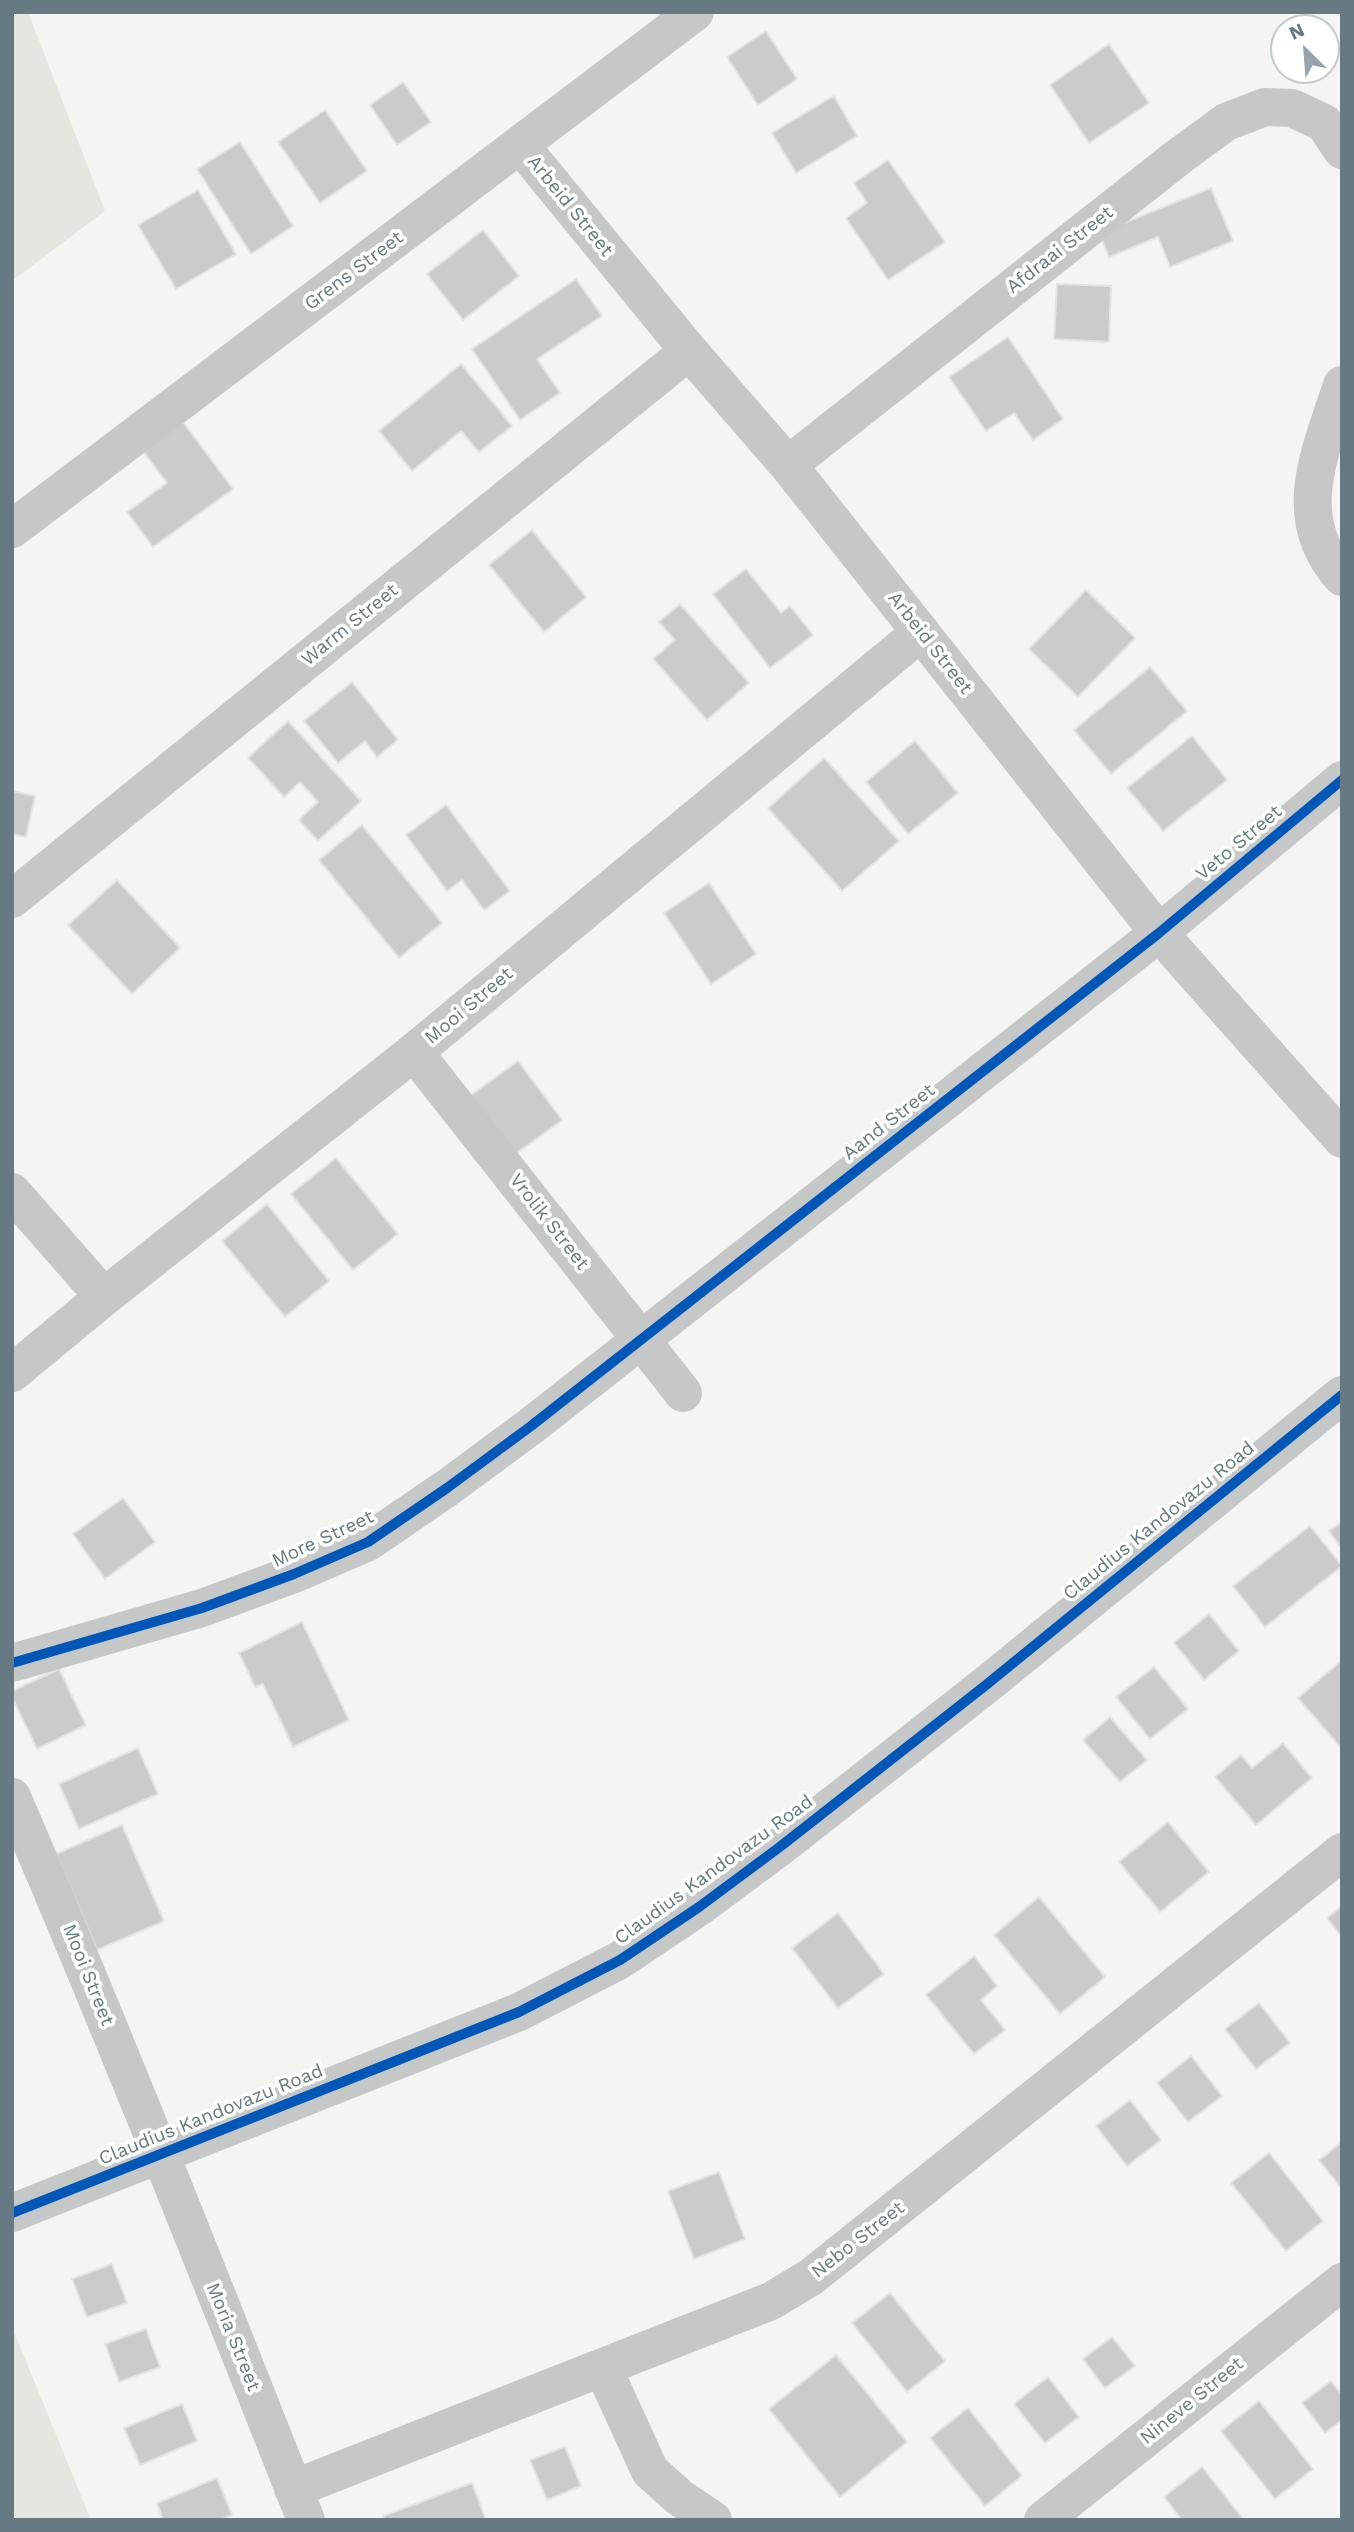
<!DOCTYPE html>
<html>
<head>
<meta charset="utf-8">
<style>
  body { margin:0 }
  #map { position:relative; width:1354px; height:2532px; overflow:hidden; background:#f4f4f3; font-family:"Work Sans",sans-serif }
  canvas { display:block }
  .frame { position:absolute; inset:0; border:14px solid #657a82; pointer-events:none }
  .north { position:absolute; left:1270px; top:14px; width:70px; height:70px; box-sizing:border-box; background:#fff; border:2px solid #c1cacd; border-radius:50%; rotate:335deg; font-size:19px; font-weight:700; line-height:28px; text-align:center; color:#657a82 }
  .north::after { content:''; display:block; margin:auto; width:24px; height:32px; background:#97a5aa; clip-path:polygon(50% 0,100% 100%,50% 72%,0 100%) }
</style>
</head>
<body>
<div id="map">
<canvas width="1354" height="2532"></canvas>
<div class="frame"></div>
<div class="north">N</div>
</div>
<script>
const c = document.querySelector('canvas').getContext('2d');
c.lineJoin = 'round';
function paint(path, color) { c.fillStyle = color; c.fill(path, 'evenodd'); }
function strokePath(path, color, width, dash) { c.strokeStyle = color; c.lineWidth = width; c.lineCap = dash ? 'butt' : 'round'; c.setLineDash(dash || []); c.stroke(path); }
function drawText(font, color, halo, rows, align = 'center') {
  c.font = font + ' "Work Sans",sans-serif'; c.lineWidth = 7; c.setLineDash([]); c.textBaseline = 'middle'; c.strokeStyle = halo; c.fillStyle = color; for (const [text, x, y, turn = 0] of rows) {
    c.save(); c.translate(x, y); c.rotate((+turn || 0) * Math.PI / 180); c.textAlign = isNaN(turn) ? turn : align; if (halo) c.strokeText(text, 0, 0); c.fillText(text, 0, 0); c.restore();
  }
}
paint(new Path2D(`
  M19,12H28L105,211L12,281V17Z
  M12,2327L91,2520H12Z`), '#e4e6e0');
const building = new Path2D(`
  M766,31L797,79L758,105L727,57Z
  M1109,44L1149,103L1089,143L1050,85Z
  M403,82L431,122L397,145L370,105Z
  M834,96L857,136L796,173L772,133Z
  M325,110L367,171L320,203L278,142Z
  M240,142L293,226L251,254L197,169Z
  M888,160L945,242L888,280L846,218L867,203L854,183Z
  M1211,188L1233,241L1170,267L1158,237L1109,257L1099,233Z
  M198,190L236,254L176,289L138,225Z
  M483,230L519,276L463,320L427,274Z
  M576,279L602,316L537,359L560,393L520,420L472,349Z
  M1057,284L1111,286L1109,342L1054,339Z
  M1008,337L1063,419L1033,440L1014,413L986,431L949,377Z
  M461,364L512,426L479,452L461,431L412,471L379,431Z
  M183,422L233,489L153,547L127,512L167,483L143,451Z
  M532,530L586,597L544,632L489,565Z
  M746,569L781,613L790,606L813,635L770,668L713,594Z
  M1086,590L1135,638L1078,697L1029,649Z
  M680,604L749,683L707,720L653,659L675,640L659,622Z
  M1150,667L1187,711L1111,774L1074,730Z
  M352,682L398,740L377,757L365,741L338,763L304,721Z
  M288,721L361,801L318,841L299,820L318,802L300,782L284,797L248,758Z
  M1192,736L1227,780L1163,831L1127,788Z
  M915,741L958,793L908,834L866,782Z
  M824,758L899,841L842,891L768,808Z
  M12,791L35,796L26,837L12,834Z
  M446,805L510,891L484,910L462,880L447,891L406,835Z
  M362,825L442,923L399,958L319,860Z
  M117,880L180,948L132,994L68,925Z
  M709,883L756,954L711,984L664,913Z
  M518,1061L562,1120L513,1156L470,1096Z
  M336,1158L398,1234L353,1270L291,1194Z
  M267,1204L329,1281L285,1317L222,1241Z
  M123,1498L155,1542L105,1579L73,1534Z
  M1342,1522V1549L1329,1531Z
  M1310,1526L1342,1566L1265,1627L1233,1586Z
  M1209,1614L1239,1651L1204,1680L1174,1643Z
  M302,1622L349,1720L293,1747L263,1684L255,1687L239,1653Z
  M1342,1660V1749L1298,1698Z
  M1154,1667L1188,1709L1150,1739L1116,1697Z
  M59,1669L86,1725L37,1749L12,1697V1691Z
  M1110,1717L1147,1760L1120,1782L1083,1740Z
  M1283,1743L1312,1778L1256,1825L1215,1777L1241,1755L1252,1768Z
  M138,1748L158,1794L79,1829L59,1784Z
  M1168,1822L1209,1872L1160,1912L1119,1862Z
  M122,1825L164,1921L97,1950L56,1854Z
  M1039,1897L1105,1977L1060,2014L994,1935Z
  M1342,1906V1937L1327,1918Z
  M838,1913L884,1974L838,2008L792,1948Z
  M974,1956L997,1986L981,2000L1005,2030L974,2054L926,1995Z
  M1259,2003L1290,2043L1256,2069L1225,2029Z
  M1191,2056L1222,2096L1188,2122L1157,2083Z
  M1130,2100L1161,2140L1127,2166L1096,2126Z
  M1342,2142V2189L1319,2160Z
  M1269,2153L1323,2221L1286,2251L1231,2183Z
  M719,2172L745,2239L694,2259L668,2191Z
  M112,2264L127,2303L87,2317L72,2279Z
  M890,2293L945,2361L907,2392L852,2323Z
  M146,2329L160,2367L119,2382L105,2344Z
  M1112,2337L1135,2366L1105,2388L1083,2359Z
  M836,2355L907,2442L840,2497L769,2409Z
  M1048,2377L1079,2417L1045,2443L1014,2404Z
  M1331,2381L1342,2395V2420L1325,2433L1302,2403Z
  M1259,2401L1313,2469L1275,2499L1221,2431Z
  M182,2404L197,2441L140,2465L124,2428Z
  M968,2408L1022,2476L985,2506L930,2438Z
  M565,2447L581,2486L547,2500L530,2460Z
  M1202,2467L1244,2520H1182L1164,2497Z
  M217,2478L232,2515L220,2520H163L157,2503Z
  M472,2483L486,2520H385L383,2516Z`);
paint(building, '#cacccc');
strokePath(building, '#e3e3e2', 2);
strokePath(new Path2D(`
  M521,146L689,351L788,465L1159,933L1342,1139
  M1342,385C1321,451 1288,517 1342,577
  M788,465L1177,158L1226,122L1265,107L1292,108L1324,123L1342,150
  M12,529L695,12
  M12,899L689,351
  M414,1052L683,1393
  M12,1192L104,1297
  M12,1373L104,1297L414,1052L921,632
  M12,1663L202,1608L294,1574L368,1542L447,1488L531,1426L1159,933L1342,780
  M12,1797C115,2036 210,2278 306,2520
  M603,2368L650,2471L679,2497L713,2520
  M293,2489L771,2301L811,2277L1342,1852
  M1043,2520L1342,2282`), '#c6c8c8', 38);
strokePath(new Path2D(`
  M12,2213L519,2012L620,1960L699,1907L781,1846L986,1685L1342,1395`), '#c6c8c8', 38);
strokePath(new Path2D(`
  M12,1663L202,1608L294,1574L368,1542L447,1488L531,1426L1159,933L1342,780
  M12,2213L519,2012L620,1960L699,1907L781,1846L986,1685L1342,1395`), '#0057b8', 10);
drawText('19px', '#657a82', '#fff', [
  ["Arbeid Street",570,206,51],
  ["Afdraai Street",1060,250,-38],
  ["Grens Street",354,271,-37],
  ["Warm Street",350,625,-39],
  ["Arbeid Street",930,643,52],
  ["Veto Street",1239,843,-40],
  ["Mooi Street",469,1006,-40],
  ["Aand Street",889,1122,-38],
  ["Vrolik Street",549,1222,52],
  ["Claudius Kandovazu Road",1159,1521,-39],
  ["More Street",323,1539,-25],
  ["Claudius Kandovazu Road",714,1870,-36],
  ["Mooi Street",88,1975,68],
  ["Claudius Kandovazu Road",211,2115,-22],
  ["Nebo Street",858,2240,-38],
  ["Moria Street",233,2337,68],
  ["Nineve Street",1192,2401,-39]
]);
</script>
</body>
</html>
